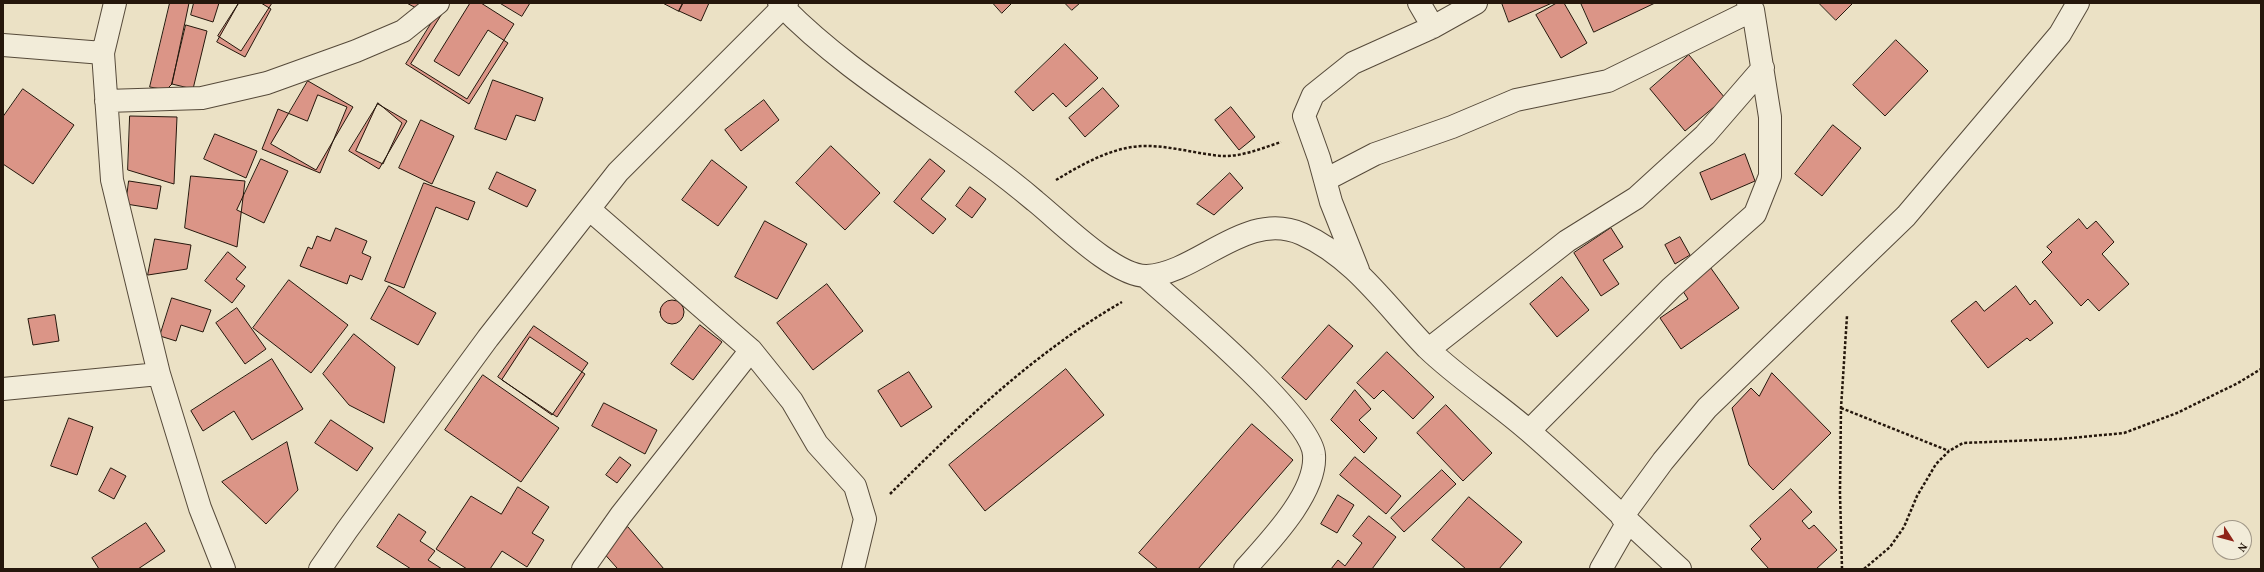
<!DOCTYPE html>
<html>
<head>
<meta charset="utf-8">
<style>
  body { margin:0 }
  #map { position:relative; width:2264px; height:572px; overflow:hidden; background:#ebe1c5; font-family:Vollkorn,serif }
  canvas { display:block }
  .frame { position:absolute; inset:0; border:4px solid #25170c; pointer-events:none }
  .north { position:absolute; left:2212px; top:520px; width:40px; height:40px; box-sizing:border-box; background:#f2ecd9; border:1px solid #a09787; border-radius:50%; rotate:126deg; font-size:11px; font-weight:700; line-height:16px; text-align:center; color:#25170c }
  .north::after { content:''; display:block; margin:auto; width:14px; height:18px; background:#8f2418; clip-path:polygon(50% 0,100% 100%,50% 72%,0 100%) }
</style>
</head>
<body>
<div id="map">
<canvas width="2264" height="572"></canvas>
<div class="frame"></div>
<div class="north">N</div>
</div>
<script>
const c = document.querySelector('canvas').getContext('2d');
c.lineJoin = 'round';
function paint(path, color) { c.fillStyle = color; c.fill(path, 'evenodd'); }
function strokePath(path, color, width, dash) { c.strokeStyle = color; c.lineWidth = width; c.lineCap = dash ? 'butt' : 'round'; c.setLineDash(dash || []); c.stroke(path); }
const building = new Path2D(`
  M170,3H189L172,84L166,90L150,87Z
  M194,3H219L213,22L191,15Z
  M239,3H261L271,9L245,57L217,42Z
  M239,3H272L241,51L218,36Z
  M407,3H419L417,8Z
  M444,3H470L434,61L459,76L488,30L508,43L469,104L406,64Z
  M449,3H481L514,24L467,99L411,64Z
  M500,3H530L522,16Z
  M663,3H683L679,11Z
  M683,3H709L701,21L679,11Z
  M993,3H1012L1002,13Z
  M1065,3H1080L1072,10Z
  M1502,3H1552L1509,22Z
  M1557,3H1564L1587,43L1561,58L1536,15Z
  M1581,3H1655L1594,32Z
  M1819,3H1853L1836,20Z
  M186,25L207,31L193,89L172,84Z
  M1896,40L1928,71L1885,116L1853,85Z
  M1065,44L1098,78L1066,107L1053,93L1033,111L1015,92Z
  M1689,55L1725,98L1685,131L1650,89Z
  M493,80L543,98L535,121L516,115L506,140L475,129Z
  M308,81L353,107L316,170L271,144Z
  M1103,88L1119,106L1085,137L1069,118Z
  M23,89L74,125L33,184L3,164V117Z
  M318,95L347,107L320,173L262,149L278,109L307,121Z
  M764,100L779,120L741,151L725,130Z
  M378,103L402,123L383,164L356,151Z
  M378,104L407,121L379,169L349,151Z
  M1231,107L1255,137L1239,150L1215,120Z
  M130,116L177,117L174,184L128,170Z
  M421,120L454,136L432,184L399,168Z
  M1833,125L1861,148L1822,196L1795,174Z
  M215,134L257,151L246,178L204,159Z
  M831,146L880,193L845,230L796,183Z
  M1745,154L1755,181L1711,200L1700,173Z
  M261,159L288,171L264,223L237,210Z
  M930,159L945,171L921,199L946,219L933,234L894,202Z
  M712,160L747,187L718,226L682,200Z
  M497,172L536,190L527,207L489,189Z
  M1230,173L1243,188L1214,215L1197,204Z
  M191,176L245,181L237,247L185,228Z
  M129,181L161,186L157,209L126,204Z
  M424,183L475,202L468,220L436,207L404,288L385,281Z
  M970,187L986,199L972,218L956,206Z
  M2079,219L2087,229L2096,221L2114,242L2102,254L2129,284L2099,311L2088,299L2081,306L2042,262L2052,252L2047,247Z
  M765,221L807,244L777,299L735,277Z
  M336,228L367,241L362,253L371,257L362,280L350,275L347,284L300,266L308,247L312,249L317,236L330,241Z
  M1611,228L1623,247L1603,260L1619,284L1601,296L1574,253Z
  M1680,237L1690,255L1675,264L1665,245Z
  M155,239L191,245L187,269L148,275Z
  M228,252L246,267L236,279L245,286L232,303L205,281Z
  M1708,264L1739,308L1681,349L1660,318L1688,299L1679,285Z
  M1562,277L1589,310L1557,337L1530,304Z
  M289,280L348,325L311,373L253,328Z
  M827,284L863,331L813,370L777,323Z
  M389,286L436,313L418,345L371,319Z
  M2016,286L2030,305L2035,300L2053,323L2030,341L2027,338L1988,368L1951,321L1976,301L1984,311Z
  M172,298L211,310L203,332L181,325L176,341L160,336Z
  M660 312a12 12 0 1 1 24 0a12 12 0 1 1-24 0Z
  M237,308L266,349L245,364L216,323Z
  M55,315L59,341L33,345L28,319Z
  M700,325L722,342L693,380L671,364Z
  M1329,325L1353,346L1306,400L1282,378Z
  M534,326L588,363L552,415L498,377Z
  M354,334L395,367L384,423L349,405L323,374Z
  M530,337L585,374L557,417L502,380Z
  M1387,352L1434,397L1413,419L1383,390L1374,399L1357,383Z
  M272,359L303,409L252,440L234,411L203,431L191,411Z
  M1066,369L1104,415L985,511L949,465Z
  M909,372L932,407L901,427L878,391Z
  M1772,373L1831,433L1773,490L1749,465L1732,408L1751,388L1759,396Z
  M483,375L559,428L521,482L445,430Z
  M1355,390L1371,409L1359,420L1377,438L1364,453L1331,420Z
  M604,403L657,430L645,454L592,426Z
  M1446,405L1492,453L1463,481L1417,433Z
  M69,418L93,427L77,475L51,466Z
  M331,420L373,448L357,471L315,443Z
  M1252,424L1293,460L1198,569H1158L1139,553Z
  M287,442L298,490L266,524L222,482Z
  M620,457L631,465L617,483L606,475Z
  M1355,457L1401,496L1386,514L1340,475Z
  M111,468L126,476L114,499L99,491Z
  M1442,470L1456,484L1404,532L1391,518Z
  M518,487L549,507L532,533L544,540L527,567L502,551L490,569H467L436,549L471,496L501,514Z
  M1791,489L1812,512L1802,521L1809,529L1814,525L1837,550L1816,569H1769L1751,549L1761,539L1750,526Z
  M1338,495L1354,505L1337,533L1321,524Z
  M1469,497L1522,542L1499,569H1466L1432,540Z
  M399,514L426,532L420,541L435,551L428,560L442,569H411L377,547Z
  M1369,516L1396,537L1372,569H1331L1338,560L1345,566L1362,543L1353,536Z
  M146,523L165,551L138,569H99L92,558Z
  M628,527L664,569H616L617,568L601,550Z`);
paint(building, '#db9587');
strokePath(building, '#25170c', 1);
const minor = new Path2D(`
  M115,3L103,53L112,180L159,374L200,508L224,569
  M779,3C854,81 953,131 1035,201C1060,221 1115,277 1147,276C1199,273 1246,209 1302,234C1354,257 1388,308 1427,348C1458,378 1496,402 1529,431C1580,475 1629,523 1680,569
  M1419,3L1433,27
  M3,45L103,53
  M106,101L202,98L267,83L356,51L403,31L438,3
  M1325,180L1375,154L1452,127L1516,100L1608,81L1753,10
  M589,209L751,350L792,401L817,444L855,486L865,519L853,569
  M1358,270L1331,202L1319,158L1304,116L1313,95L1353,63L1433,27L1476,3
  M1145,276C1178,305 1312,417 1314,455C1317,493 1269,542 1245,569
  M1429,349L1567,241L1636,198L1705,135L1763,68
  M3,389L159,374
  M1529,431L1671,288L1755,214L1770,176V117L1753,10L1748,3
  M1622,517L1663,461L1707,408L1906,216L2060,34L2078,3
  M320,569L347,530L488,338L618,172L787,3
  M583,569L621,515L751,350
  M1601,569L1628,522`);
strokePath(minor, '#564a3a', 24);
strokePath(new Path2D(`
  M1056,180C1083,164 1113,146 1146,146C1172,146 1197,154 1222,156C1241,157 1263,148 1281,142
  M1841,408L1949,451
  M890,494C961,423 1035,352 1122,302
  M1842,569L1840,493L1841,408L1847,316
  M1864,569L1890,547L1904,527L1917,496L1936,464L1949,451L1963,443L2060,439L2124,433L2177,413L2238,383L2261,369`), '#25170c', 2.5, [3, 2]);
strokePath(minor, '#f2ecd9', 22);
</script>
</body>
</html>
